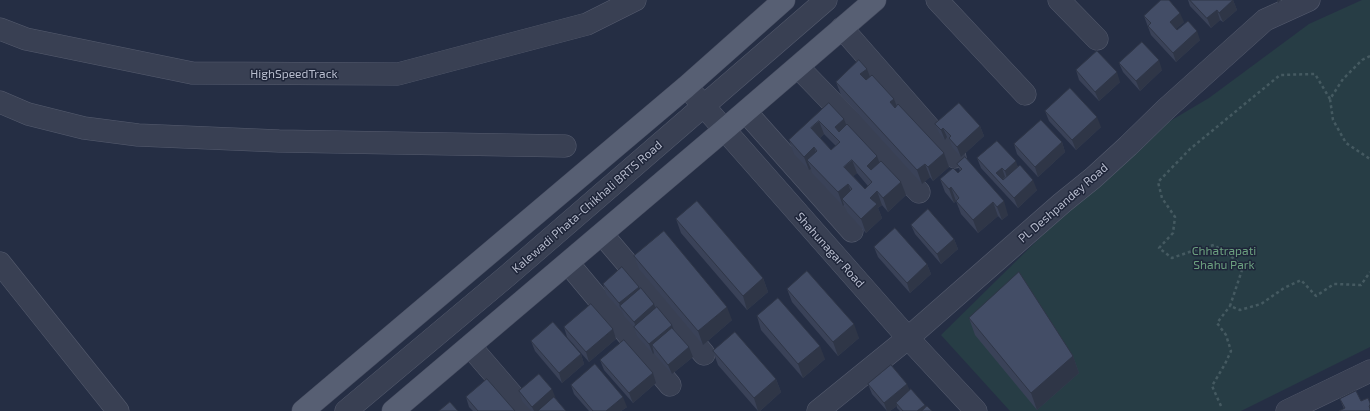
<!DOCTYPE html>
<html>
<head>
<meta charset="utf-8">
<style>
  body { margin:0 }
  canvas { display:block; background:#252e44 }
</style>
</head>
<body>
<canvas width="1370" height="411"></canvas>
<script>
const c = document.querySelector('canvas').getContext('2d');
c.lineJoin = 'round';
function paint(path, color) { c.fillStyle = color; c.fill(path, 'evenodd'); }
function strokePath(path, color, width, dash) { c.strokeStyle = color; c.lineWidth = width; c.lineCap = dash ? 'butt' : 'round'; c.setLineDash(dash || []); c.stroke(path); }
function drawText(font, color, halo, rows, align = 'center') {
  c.font = font + ' "Exo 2",sans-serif'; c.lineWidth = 3; c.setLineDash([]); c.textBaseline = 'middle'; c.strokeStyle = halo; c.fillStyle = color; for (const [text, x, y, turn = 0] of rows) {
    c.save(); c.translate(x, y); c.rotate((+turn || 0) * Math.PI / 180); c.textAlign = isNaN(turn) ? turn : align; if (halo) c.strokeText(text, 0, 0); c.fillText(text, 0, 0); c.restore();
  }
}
paint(new Path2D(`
  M1362,0H1370V347L1241,411H1010L941,335L1063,215L1128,146L1209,98L1309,24Z`), '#273d45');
const minor = new Path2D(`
  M937,0L1025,94
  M1059,0L1097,39
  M842,28L955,157
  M0,29L26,39L192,73L398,74L587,24L635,0
  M798,67L919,192
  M694,95L908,338L976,411
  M0,102L28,114L84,128L138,135L279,141L565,146
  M746,112L852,231
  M602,234L704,354
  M0,263L118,411
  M568,263L670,385
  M470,346L526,411
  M346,411L507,276L826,0
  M818,411L908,338L1062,203L1093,178L1128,146L1167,108L1265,20L1309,0
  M1287,411L1370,371`);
const major = new Path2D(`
  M303,411L686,87L784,0
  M393,411L724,130L875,0`);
strokePath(minor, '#555b6e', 23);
strokePath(major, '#43495d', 23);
strokePath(new Path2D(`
  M1370,56L1362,60L1343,79L1330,99L1333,120L1346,143L1370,159
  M1330,99L1315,74L1280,75L1190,149L1158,182L1162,198L1175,217L1173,233L1159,248L1172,258L1195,250L1214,245L1233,258L1243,267L1230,306L1240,310L1261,304L1284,288L1301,280L1316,296L1334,284L1361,285L1370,272
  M1221,406L1212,386L1225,364L1231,351L1226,335L1217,323L1230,306`), '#455a61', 2.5, [3, 3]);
strokePath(minor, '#394053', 22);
strokePath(major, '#575f73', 22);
paint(new Path2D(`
  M1188,0H1233L1237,10L1223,22L1220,20L1211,28L1190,6Z
  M1144,16L1184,22L1176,29L1177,30L1200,40L1176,62L1151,35Z
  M1119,63L1162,70L1140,91L1123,72Z
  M867,69L870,77L896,106L944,153L949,167L933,181L930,177L922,184L841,95L836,82Z
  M1076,70L1120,82L1099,101L1079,80Z
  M829,103L844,119L846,125L879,162L906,195L888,212L882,205L878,208L882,218L866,233L847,212L844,205L843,206L812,173L811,169L809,170L794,154L789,140ZM824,134L836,146L831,150L820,138ZM857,173L868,186L865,189L853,176Z
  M1045,111L1101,127L1076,150L1049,121Z
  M935,124L980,126L984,136L961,157L952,147L950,141L947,137L945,140L939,133Z
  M1062,142L1065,152L1038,177L1017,154L1014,144Z
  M977,158L1018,166L1037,190L1018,208L981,168Z
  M957,164L1008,215L1002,220L998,216L978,233L961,214L956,201L954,203L945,192L940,179L958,173L960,171Z
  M676,219L763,278L768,292L747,310L681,233Z
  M911,225L954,239L958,249L941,264L915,234Z
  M874,247L927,264L931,274L910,293L878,257Z
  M634,256L732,320L703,345L639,269Z
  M603,284L639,287L640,289L654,304L656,308L672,325L674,329L689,347L693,357L672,374L655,355L654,353L653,354L637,336L634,327L624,316L623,313L606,294Z
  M787,289L859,338L838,356L792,302Z
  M757,316L825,359L803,378L761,330Z
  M969,318L1073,356L1079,373L1037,410L975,335Z
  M564,327L613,329L616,339L589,362L567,337Z
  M531,341L581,354L584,364L562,383L535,351Z
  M713,351L776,379L781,392L760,411H758L718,365Z
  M600,360L653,373L656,383L633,403L604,370Z
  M868,384L910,391L925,405L926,407L932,411H900L897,408V406L890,411H887L872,394Z
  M571,385L627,407L621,411H589L574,394Z
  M519,391L556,399L566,411H531L522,401Z
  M466,397L515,411H473L469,407Z
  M1340,399L1370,403V411L1344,409Z`), '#3a4258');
paint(new Path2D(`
  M1233,0L1237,10L1223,22L1219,13Z
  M1277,0H1281L1278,3Z
  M1217,10L1220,20L1211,28L1207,18Z
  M1180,13L1184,22L1173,32L1170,22Z
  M1197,31L1200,40L1176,62L1173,53Z
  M1159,60L1162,70L1140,91L1136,81Z
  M867,69L872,82L865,88L860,74Z
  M1117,72L1120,82L1099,101L1095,92Z
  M894,99L899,112L890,102Z
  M1097,117L1101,127L1076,150L1072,140Z
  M844,119L849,132L840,141L835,127Z
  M819,121L824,134L816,142L811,128Z
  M980,126L984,136L961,157L957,147Z
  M943,128L947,137L945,140L941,130Z
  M1062,142L1065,152L1038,177L1035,167Z
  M814,147L819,161L807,160L811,169L809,170L804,157Z
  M944,153L949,167L933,181L928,167Z
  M877,156L882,170L872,180L867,166Z
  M852,160L857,173L849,180L844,167Z
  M1016,161L1019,171L1008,181L1005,171Z
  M925,164L930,177L922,184L917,170Z
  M1002,168L1005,177L1000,182L996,173Z
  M1033,180L1037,190L1018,208L1014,198Z
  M901,182L906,195L888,212L883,198Z
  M848,184L853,197L842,199L844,205L843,206L838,192Z
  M951,187L956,201L954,203L949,189Z
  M877,191L882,205L878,208L882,218L866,233L861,219L870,198Z
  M1004,201L1008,215L1002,220L997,207Z
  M993,202L998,216L978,233L973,220Z
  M954,239L958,249L941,264L937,254Z
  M927,264L931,274L910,293L907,283Z
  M763,278L768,292L747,310L743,296Z
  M639,287L643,296L620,306L623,313L619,303Z
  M654,304L658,314L638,331L634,322Z
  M727,307L732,320L703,345L698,331Z
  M854,324L859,338L838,356L833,342Z
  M672,325L676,335L652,345L654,353L653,354L649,344Z
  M613,329L616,339L589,362L586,352Z
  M820,346L825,359L803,378L798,364Z
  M689,347L693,357L672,374L668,365Z
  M581,354L584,364L562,383L559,373Z
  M1073,356L1079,373L1037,410L1031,393Z
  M653,373L656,383L633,403L629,393Z
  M776,379L781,392L760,411H758L754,398Z
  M907,384L911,393L896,403L897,406L890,411H887L884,403Z
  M552,389L556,399L542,411H534L532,407Z
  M623,397L627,407L621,411H606Z
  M925,405L927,410L925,411H917Z`), '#2f3647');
const building = new Path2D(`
  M1161,0H1169L1180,13L1170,22L1177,30L1188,21L1197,31L1173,53L1148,26L1151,23L1144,16Z
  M1190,0H1233L1219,13L1217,10L1207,18Z
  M1142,42L1159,60L1136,81L1119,63Z
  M1097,51L1117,72L1095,92L1076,70Z
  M859,60L867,69L860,74L866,80L872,75L894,99L890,102L895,108L898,104L944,153L928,167L925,164L917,170L836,82Z
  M1070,88L1097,117L1072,140L1045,111Z
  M829,103L844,119L835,127L839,132L847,124L877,156L867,166L871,170L881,161L901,182L883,198L877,191L870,198L877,204L861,219L842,199L852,189L848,184L838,192L807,160L817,151L814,147L804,157L789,140ZM819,121L840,142L831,150L811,128ZM852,160L872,182L865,189L844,167Z
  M959,103L980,126L957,147L949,138L951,136L943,128L941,130L935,124Z
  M1041,120L1062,142L1035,167L1014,144Z
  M997,141L1016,161L1005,171L1002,168L996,173L1003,180L1020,165L1033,180L1014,198L977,158Z
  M965,157L1004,201L997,207L993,202L973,220L956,201L959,198L951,187L949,189L940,179L953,168L958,173L962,169L957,164Z
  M697,201L763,278L743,296L676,219Z
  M928,209L954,239L937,254L911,225Z
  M895,228L927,264L907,283L874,247Z
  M664,231L727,307L698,331L634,256Z
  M622,267L639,287L619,303L603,284Z
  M807,271L854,324L833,342L787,289Z
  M1019,272L1073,356L1031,393L969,318Z
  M641,288L654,304L634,322L620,306Z
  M778,298L820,346L798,364L757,316Z
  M591,304L613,329L586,352L564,327Z
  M657,307L672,325L649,344L634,327Z
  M553,322L581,354L559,373L531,341Z
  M672,328L689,347L668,365L652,345Z
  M735,332L776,379L754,398L713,351Z
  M624,340L653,373L629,393L600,360Z
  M595,364L623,397L606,411H593L571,385Z
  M891,365L907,384L884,403L868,384Z
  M539,374L552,389L532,407L519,391Z
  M487,379L515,411H478L466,397Z
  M911,389L925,405L917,411H903L896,403Z
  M1356,391L1361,401L1368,398L1370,403V405L1369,406L1370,409V411H1339L1345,408L1340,399Z
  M554,397L566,411H538Z
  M450,402L458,411H439Z
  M927,406L932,411H922Z`);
paint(building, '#434d66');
strokePath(building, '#2f3647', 1);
drawText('12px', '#b7bccd', '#1e2539', [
  ["HighSpeedTrack",294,74],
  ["PL Deshpandey Road",1063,203,-41],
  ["Kalewadi Phata-Chikhali BRTS Road",587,207,-41],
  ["Shahunagar Road",830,250,48]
]);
drawText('12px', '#6ca07f', '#1e2539', [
  ["Chhatrapati",1224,251],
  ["Shahu Park",1224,265]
]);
</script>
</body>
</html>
